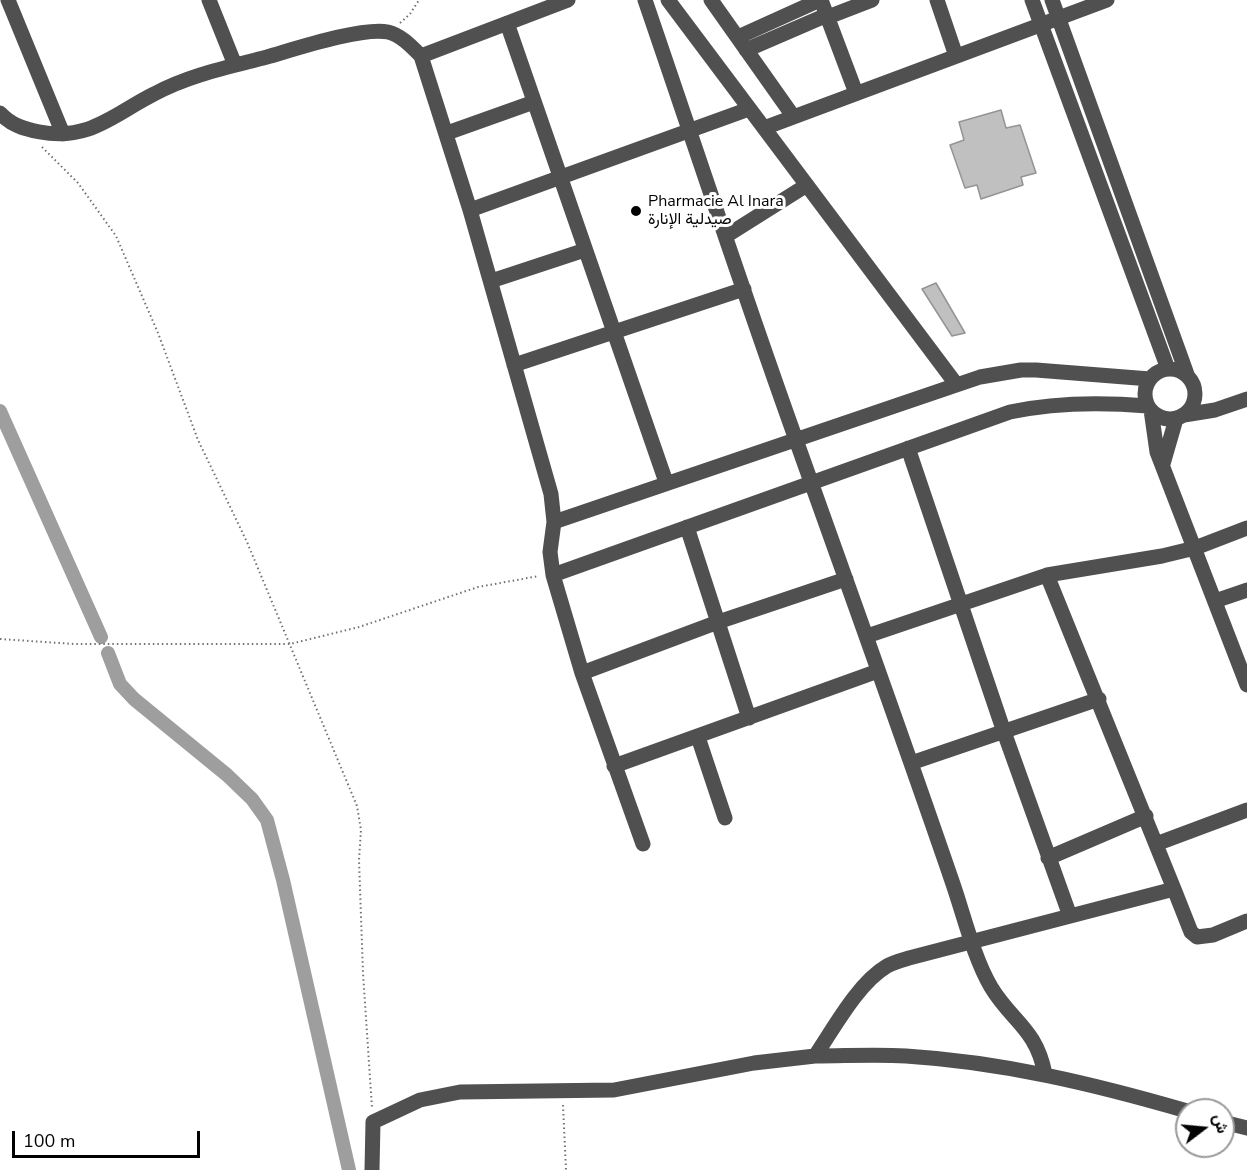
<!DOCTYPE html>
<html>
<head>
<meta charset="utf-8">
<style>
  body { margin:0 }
  #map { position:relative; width:1247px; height:1170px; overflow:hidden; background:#fff; font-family:"Nunito Sans",Vazirmatn,sans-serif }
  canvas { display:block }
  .north { position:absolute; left:1175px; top:1098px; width:60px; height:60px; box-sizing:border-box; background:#fff; border:2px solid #999; border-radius:50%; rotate:74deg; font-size:16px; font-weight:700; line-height:24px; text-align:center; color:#000 }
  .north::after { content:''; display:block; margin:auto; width:21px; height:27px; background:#000; clip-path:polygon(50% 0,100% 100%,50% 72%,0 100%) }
  .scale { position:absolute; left:12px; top:1131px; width:188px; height:27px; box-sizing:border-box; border:3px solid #000; border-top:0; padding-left:8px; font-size:18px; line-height:21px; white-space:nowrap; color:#000; -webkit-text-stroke:4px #fff; paint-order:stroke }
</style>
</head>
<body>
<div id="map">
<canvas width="1247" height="1170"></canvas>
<div class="north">ش</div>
<div class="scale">100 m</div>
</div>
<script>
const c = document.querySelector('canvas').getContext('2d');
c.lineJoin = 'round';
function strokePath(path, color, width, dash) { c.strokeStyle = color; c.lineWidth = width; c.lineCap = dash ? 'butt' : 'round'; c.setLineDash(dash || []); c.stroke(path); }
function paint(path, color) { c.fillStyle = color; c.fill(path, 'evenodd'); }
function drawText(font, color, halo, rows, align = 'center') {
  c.font = font + ' "Nunito Sans",Vazirmatn,sans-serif'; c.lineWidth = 6; c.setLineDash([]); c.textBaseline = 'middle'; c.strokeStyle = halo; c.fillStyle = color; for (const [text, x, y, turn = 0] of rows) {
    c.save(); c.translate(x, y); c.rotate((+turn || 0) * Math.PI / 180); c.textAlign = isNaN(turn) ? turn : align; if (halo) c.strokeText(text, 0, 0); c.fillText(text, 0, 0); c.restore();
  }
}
strokePath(new Path2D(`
  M0,411L101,637
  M108,653L120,684L134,699L227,775L252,799L267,820L283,880L349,1170`), '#9e9e9e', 14);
const building = new Path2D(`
  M1001,110L1006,128L1020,125L1036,173L1021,177L1023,185L981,199L977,185L965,188L950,145L964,140L959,122Z
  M936,283L965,333L952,336L922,289Z`);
paint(building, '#c0c0c0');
strokePath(building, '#949494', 1.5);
strokePath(new Path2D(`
  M400,23L410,14L419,0
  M42,147L78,183L116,236L158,333L198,440L247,542L357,806L361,830L359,860L363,973L372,1108
  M0,639L74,644H290L359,627L478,587L539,576
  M563,1105L566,1170`), '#727272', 2, [1.5, 3]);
strokePath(new Path2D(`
  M8,0L63,134
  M209,0L235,65
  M645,0C695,146 743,292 795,437C848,586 902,735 953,884C964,916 974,958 991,987C1012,1022 1036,1028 1045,1074
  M668,0L956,384
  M711,0L793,116
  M821,0L856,93
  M937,0L956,56
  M1032,0L1168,369
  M1052,0L1188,377
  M828,17L872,0
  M507,23L666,482
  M738,37L820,0
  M746,50L827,15
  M421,56L568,0
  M0,113C11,125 24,129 40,132C90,141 114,114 154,94C189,75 229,67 267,57C295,49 361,27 388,32C401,35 412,47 421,56L470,210L551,494L554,522L550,552L553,575L582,673L643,844
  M764,128L1107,0
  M447,133L534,102
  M470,210L749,109
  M726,236L807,185
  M491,281L585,250
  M514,365L744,289
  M1145 394a25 25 0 1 1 50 0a25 25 0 1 1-50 0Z
  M1151,410L1157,452L1247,685
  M1184,415L1215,410L1247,399
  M908,448L1004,732L1070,916
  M1163,464L1176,419
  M554,522L980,377L1021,370H1036L1150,379
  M687,527L749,718
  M553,575L1010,412C1056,402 1101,402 1148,406
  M1047,575L1162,556L1195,548L1247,528
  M1215,601L1247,590
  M867,636L1047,575L1174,889
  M582,673L718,622L846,579
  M698,737L725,818
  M911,763L1099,699
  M614,766L878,671
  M1156,844L1247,810
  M1048,858L1146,816
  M815,1056C845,1056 876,1054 906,1056C1002,1062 1094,1084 1187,1111
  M1223,1122L1247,1128
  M372,1170L373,1122L420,1100L460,1092L614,1090L754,1063L815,1056C834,1028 858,983 887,966C894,962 902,960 909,958L1174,889L1191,932L1197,937L1213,935L1247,921`), '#505050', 15);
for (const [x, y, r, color] of [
  [636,211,6,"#000"]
]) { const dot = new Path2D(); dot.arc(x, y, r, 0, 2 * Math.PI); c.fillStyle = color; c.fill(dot); strokePath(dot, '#fff', 2); }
drawText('16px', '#000', '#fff', [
  ["Pharmacie Al Inara",648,202],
  ["صيدلية الإنارة",648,220]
], 'left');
</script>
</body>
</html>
